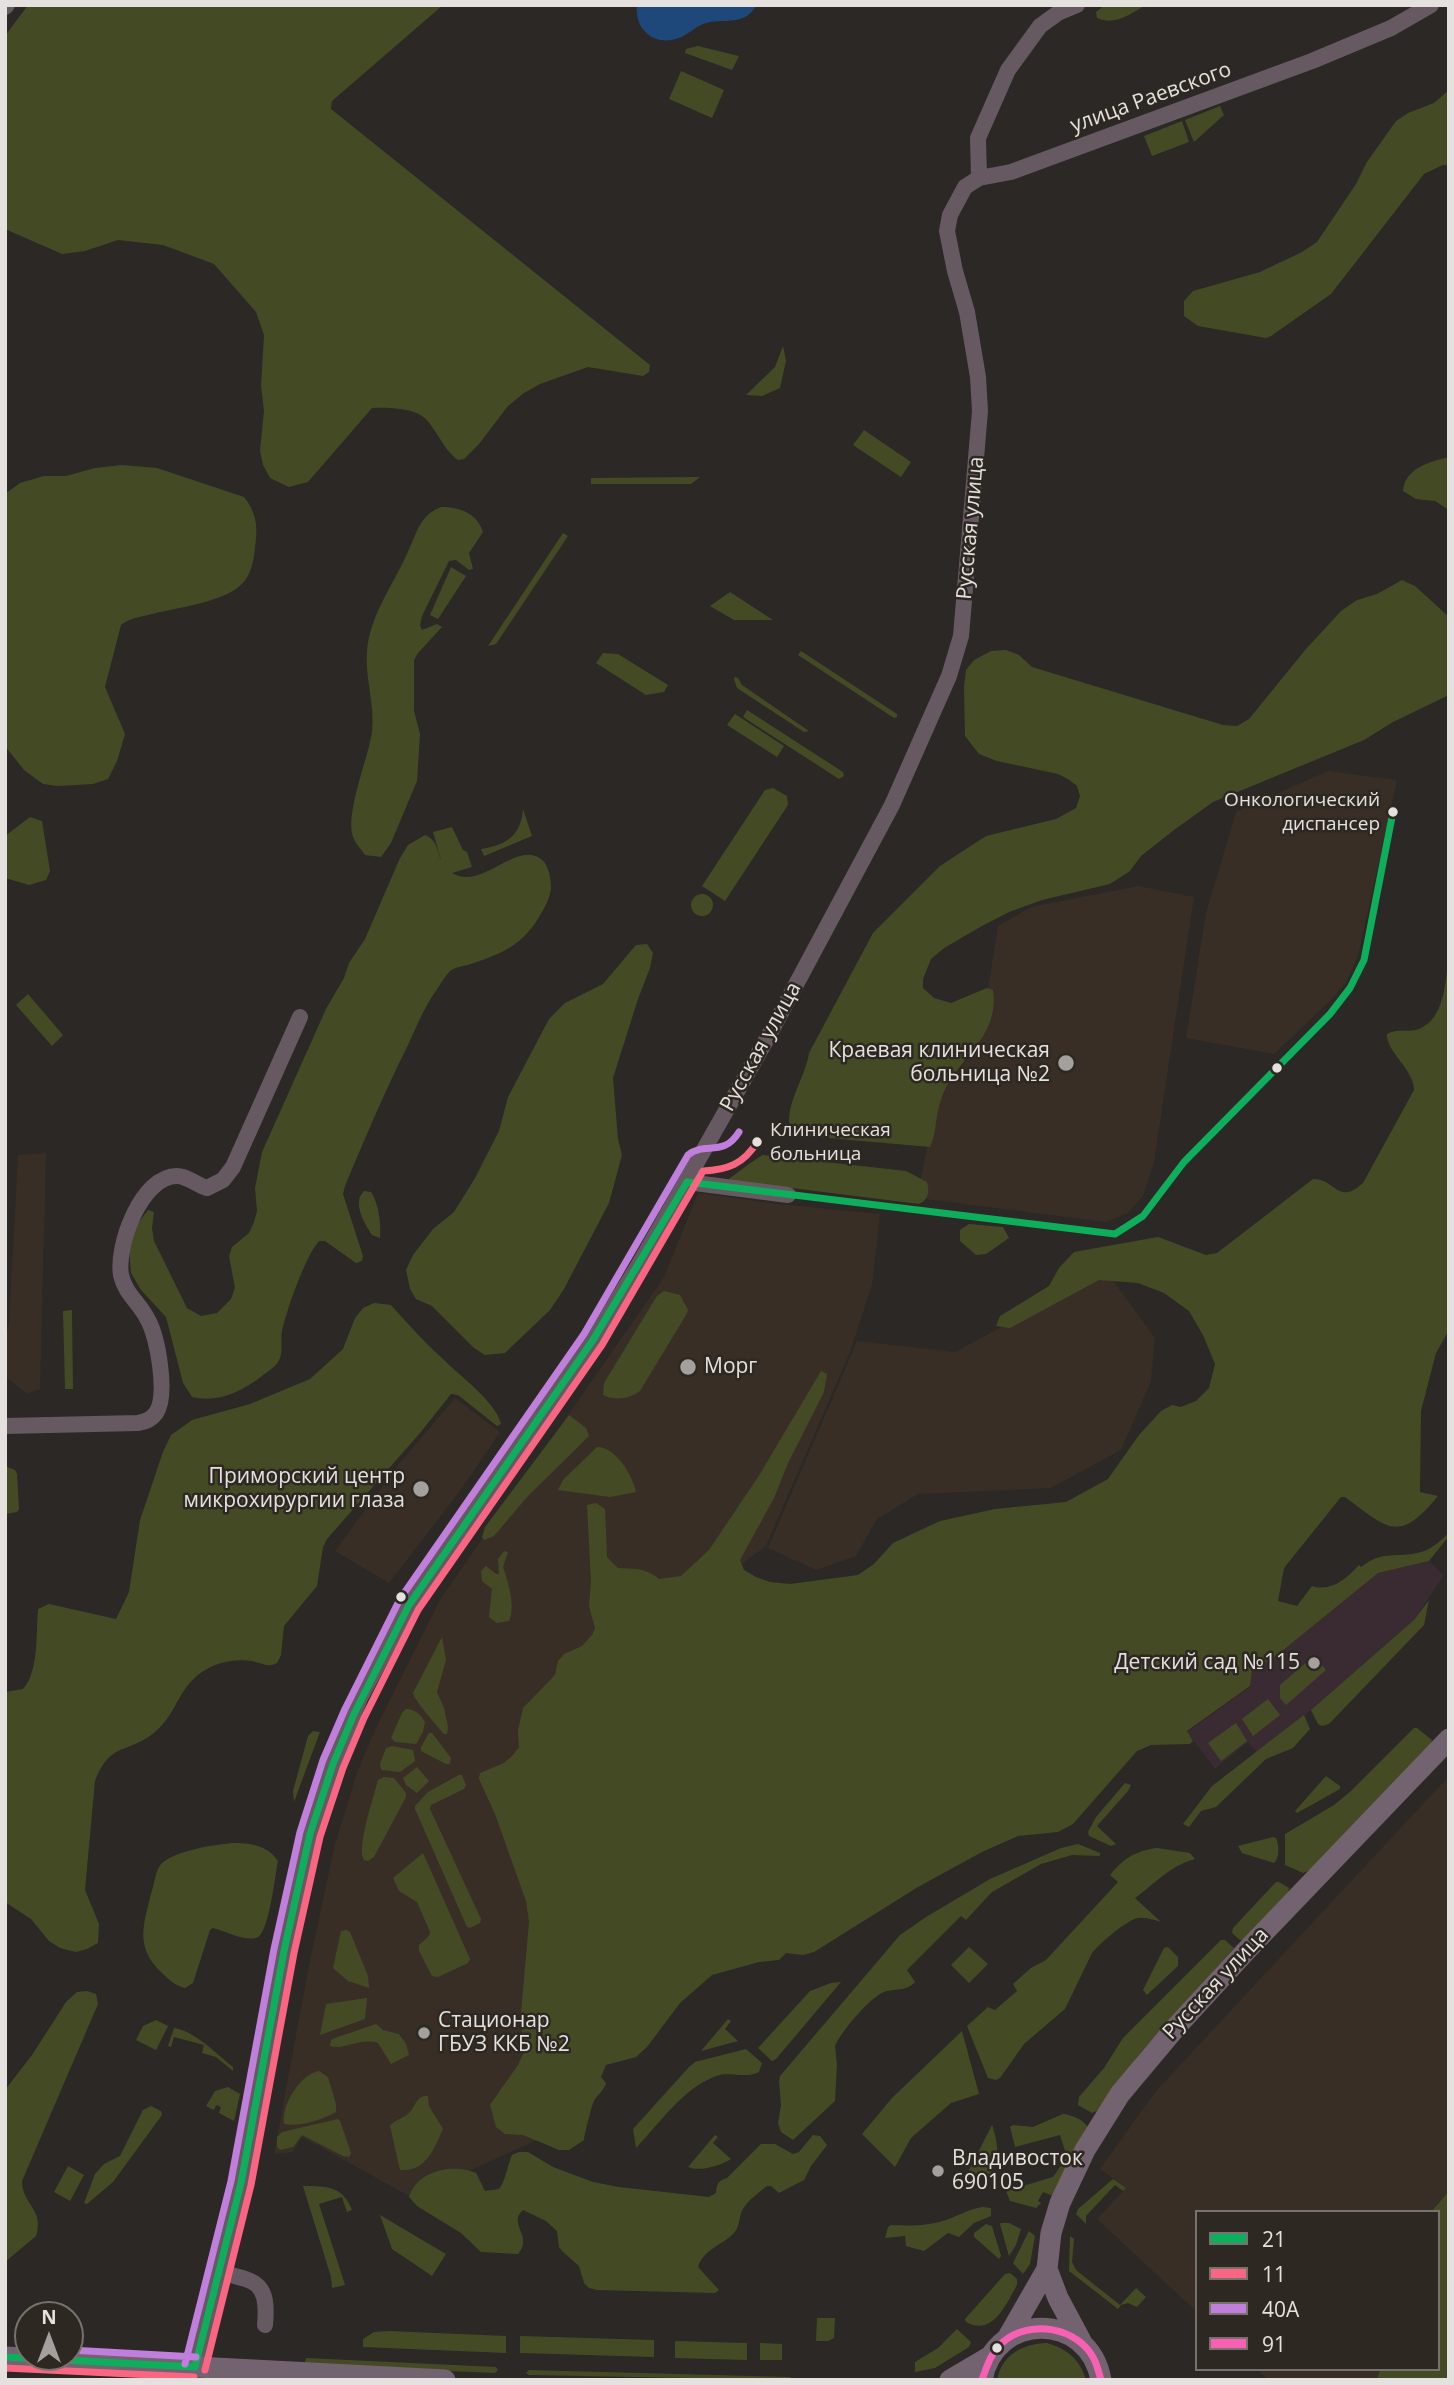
<!DOCTYPE html>
<html>
<head>
<meta charset="utf-8">
<style>
  body { margin:0 }
  #map { position:relative; width:1454px; height:2385px; overflow:hidden; background:#2b2825; font-family:"Open Sans",sans-serif }
  canvas { display:block }
  .frame { position:absolute; inset:0; border:7px solid #e5e1de; pointer-events:none }
  .legend { position:absolute; left:1195px; top:2210px; width:245px; height:161px; box-sizing:border-box; background:#2e2822; border:2px solid #77726d; margin:0; padding:9px 12px; list-style:none; font-size:21px; color:#e5e1de }
  .legend li { display:flex; align-items:center; gap:14px; height:35px }
  .legend b { width:35px; border:2px solid #77726d }
  .north { position:absolute; left:14px; top:2301px; width:70px; height:70px; box-sizing:border-box; background:#2e2822; border:2px solid #77726d; border-radius:50%; rotate:0deg; font-size:19px; font-weight:700; line-height:28px; text-align:center; color:#e5e1de }
  .north::after { content:''; display:block; margin:auto; width:24px; height:32px; background:#a4a09d; clip-path:polygon(50% 0,100% 100%,50% 72%,0 100%) }
</style>
</head>
<body>
<div id="map">
<canvas width="1454" height="2385"></canvas>
<div class="frame"></div>
<ul class="legend">
<li><b style="height:9px;background:#0daf5c"></b>21</li>
<li><b style="height:9px;background:#fa6682"></b>11</li>
<li><b style="height:9px;background:#c07fdc"></b>40А</li>
<li><b style="height:9px;background:#f860b3"></b>91</li>
</ul>
<div class="north">N</div>
</div>
<script>
const c = document.querySelector('canvas').getContext('2d');
c.lineJoin = 'round';
function paint(path, color) { c.fillStyle = color; c.fill(path, 'evenodd'); }
function strokePath(path, color, width, dash) { c.strokeStyle = color; c.lineWidth = width; c.lineCap = dash ? 'butt' : 'round'; c.setLineDash(dash || []); c.stroke(path); }
function drawText(font, color, halo, rows, align = 'center') {
  c.font = font + ' "Open Sans",sans-serif'; c.lineWidth = 5; c.setLineDash([]); c.textBaseline = 'middle'; c.strokeStyle = halo; c.fillStyle = color; for (const [text, x, y, turn = 0] of rows) {
    c.save(); c.translate(x, y); c.rotate((+turn || 0) * Math.PI / 180); c.textAlign = isNaN(turn) ? turn : align; if (halo) c.strokeText(text, 0, 0); c.fillText(text, 0, 0); c.restore();
  }
}
paint(new Path2D(`
  M1328,771L1397,780L1358,956L1346,983L1329,1002L1274,1054L1186,1038L1206,913L1236,812Z
  M1138,886L1194,897L1154,1162L1143,1196L1128,1213L1106,1222L917,1198L933,1118L949,1082L979,1045L998,926L1031,907Z
  M46,1153L40,1389L27,1394L5,1376V1341L9,1323L18,1155Z
  M698,1193L778,1204L880,1214L872,1285L850,1352L766,1546L646,1635L568,2126L411,2197L302,2137L293,2152L274,2154L309,1965L335,1844L358,1770L375,1730L441,1598L664,1277Z
  M1106,1271L1155,1338L1151,1381L1121,1450L1051,1488L918,1494L877,1519L856,1556L816,1570L768,1548L857,1341L955,1352Z
  M455,1398L500,1432L460,1491L389,1583L335,1551L399,1464Z
  M1449,1776V2191L1431,2212H1197V2312L1097,2219L1126,2188L1100,2169L1156,2091Z
  M1257,2369H1380L1377,2380H1268Z`), '#382e25');
paint(new Path2D(`
  M1429,1561L1444,1575L1414,1620L1311,1710L1257,1753L1248,1742L1215,1769L1187,1732L1250,1687L1252,1671L1276,1656L1378,1573Z`), '#3a2b33');
paint(new Path2D(`
  M28,5H443L332,101L331,109L650,365L649,372L643,376L588,367L540,384L524,393L508,406L479,444L464,459L458,460C443,450 435,425 422,416C411,408 385,407 372,408L308,482L289,487L270,478L263,465L260,451L264,411L261,386L264,335L256,312L214,264L163,245L118,240L85,251L62,254L5,229V36Z
  M1105,5H1146C1130,14 1115,26 1097,18L1096,12Z
  M698,46L739,56L732,70L685,53L686,49Z
  M681,71L724,90L712,118L669,99Z
  M1449,90V165H1443L1424,174L1331,294L1271,336L1266,338L1198,326L1184,316V301L1193,291L1260,272L1302,252L1317,242L1356,184L1367,162L1396,121L1408,113L1434,103Z
  M1220,106L1224,115L1194,142L1185,120Z
  M1182,121L1189,142L1152,156L1144,136Z
  M783,346L786,361L780,388L762,396L746,395L775,367Z
  M864,430L911,462L901,477L853,445Z
  M1449,457V510L1435,501L1416,499L1403,491C1405,468 1429,462 1449,457Z
  M122,465L157,468L244,497C257,513 258,528 255,548C254,557 252,571 246,579C231,602 178,607 152,614C141,617 129,618 121,625L105,687L125,734L117,761L108,779L93,784L58,786L43,784L24,770L5,746V494L20,483L44,476H66L95,468Z
  M700,477L691,484H591V478Z
  M441,507C460,507 477,513 483,532L469,553L473,569L469,570L456,560L449,561L422,616L420,625L422,630L437,624L442,627L418,653L414,660V711L420,734L417,781L391,843L381,857L365,855C362,850 355,843 353,837C345,813 368,759 372,732C375,704 365,679 367,652C369,618 391,588 405,558C412,545 415,531 424,519C429,513 434,510 441,507Z
  M563,533L568,536L496,644L488,646Z
  M451,567L466,576L438,619L430,615Z
  M1402,580L1415,586L1449,617V695L1393,722L1364,740L1213,802L1174,830L1141,856L1130,871L1110,884L1042,900L1009,912L982,926L944,948L931,959L923,979V988L934,998L951,1003L987,988L993,990C1000,1040 955,1058 941,1100C935,1115 937,1133 930,1147L794,1135C778,1114 806,1078 809,1053L873,933L940,866L986,836L1056,819L1076,808L1080,796L1077,786L1068,779L1058,774L997,761L979,754L965,736L964,687L966,670L974,660L991,651L1006,650L1019,655L1032,667L1223,725L1237,726L1249,719L1306,649L1341,611L1357,600L1377,594Z
  M730,592L773,620H734L710,606Z
  M801,651L897,714V717L894,718L798,655Z
  M603,653L618,654L668,685L664,692L646,695L596,663Z
  M735,677L738,678L742,685L809,731L804,732L737,688L734,679Z
  M747,710L843,772L844,776L839,779L743,717Z
  M735,714L784,746L777,757L727,725Z
  M773,788L787,796L788,805L725,901L702,886L765,790Z
  M523,809L532,836L484,856L481,849C506,845 521,836 523,809Z
  M30,817L42,821L50,871L46,880L29,885L5,878V836Z
  M452,827L463,850L467,852L472,867L452,873C482,891 516,840 541,859C549,865 551,879 551,888C550,900 542,912 536,922C518,948 499,954 471,964C465,966 455,967 450,971C446,975 441,983 438,988C425,1005 417,1026 408,1045C385,1091 365,1138 345,1186L343,1194L363,1256L362,1261L356,1263L325,1241H319C305,1257 287,1309 282,1331C280,1341 284,1353 278,1362C274,1368 267,1372 262,1376C241,1392 218,1403 192,1397L183,1383L166,1317L141,1290L131,1273L129,1249L135,1227L148,1210L154,1212L152,1228L154,1241L187,1308L201,1316L217,1313L231,1299L235,1288L229,1256L232,1247L249,1233L254,1222L257,1211L255,1188L262,1152L326,1009L344,978L349,963L365,939L400,858L408,845L425,835C437,840 437,850 441,860L433,832Z
  M691 905a11 11 0 1 1 22 0a11 11 0 1 1-22 0Z
  M647,944L653,953L650,968L638,999L613,1078L618,1139L622,1155L609,1203L564,1289L550,1310L505,1353L485,1355L474,1348L432,1306L416,1299L410,1289L406,1270L413,1255L433,1229L454,1212L475,1178L499,1131L508,1097L549,1019L565,1003L603,984L636,945Z
  M1449,956V1330L1436,1353L1421,1411L1420,1492L1438,1496C1399,1544 1388,1529 1345,1497H1341L1284,1568L1278,1601L1297,1606L1312,1586C1332,1592 1346,1579 1359,1565L1361,1567C1384,1549 1396,1559 1421,1552C1432,1549 1440,1541 1449,1533V1536L1429,1561L1378,1573L1276,1656L1252,1671L1250,1686L1187,1731L1193,1741L1190,1744L1151,1745L1137,1751L1073,1824L1058,1832L1018,1836L982,1852L918,1887L814,1952L803,1955L786,1953L779,1960L759,1962L712,1975L680,2003L647,2047L636,2057L606,2065L601,2077L606,2083C604,2091 598,2094 594,2101C592,2104 584,2136 584,2140L569,2150H559L523,2135L505,2134L496,2127L490,2105L518,2065L523,2054L521,2013L529,1922L526,1901L495,1814L479,1779L480,1773L504,1763L513,1755L519,1747L518,1730L523,1708L555,1675L558,1661L564,1654L582,1646L592,1635L595,1628L589,1606L591,1581L587,1505L596,1503L605,1509L607,1557L618,1568C635,1569 646,1568 659,1579L681,1576L709,1550L760,1474L821,1371L827,1374L824,1392L788,1463L774,1498L740,1560L744,1570L756,1577L770,1582L790,1584L858,1575L874,1564L893,1543L940,1521L995,1509L1066,1502L1108,1479L1139,1435L1161,1411L1172,1405L1181,1407L1196,1401L1209,1388L1215,1364L1203,1335L1189,1311L1164,1293L1138,1283L1099,1280L1010,1328L996,1326L1000,1316L1049,1286L1059,1268L1074,1252L1158,1237L1206,1255L1217,1253L1313,1179C1336,1179 1338,1206 1363,1183L1414,1090C1414,1069 1386,1052 1387,1034C1397,1028 1409,1033 1419,1029C1446,1018 1445,979 1449,956Z
  M28,994L63,1035L52,1046L16,1005Z
  M763,1155L906,1171L927,1182C930,1192 928,1200 919,1204L728,1180C730,1178 758,1157 763,1155Z
  M364,1191L371,1192C379,1204 381,1223 380,1238L372,1235C364,1223 352,1202 364,1191Z
  M969,1224L1003,1227L1009,1238L986,1254L976,1255L960,1241V1230Z
  M664,1291L680,1295L688,1310L686,1315L640,1391C629,1399 615,1401 603,1395L604,1383L657,1296Z
  M374,1303L391,1305C408,1324 425,1343 444,1360C460,1376 496,1402 501,1424L497,1426L458,1395L451,1394L420,1433L327,1539L323,1547L317,1586L284,1626L281,1655L277,1663C268,1668 261,1663 252,1661C240,1659 226,1661 215,1665C177,1681 181,1710 155,1732C129,1754 110,1741 95,1781L85,1890L99,1924L98,1943L87,1949L76,1952L60,1948L49,1941L31,1919L5,1902V1692L23,1689C39,1672 36,1632 38,1609L49,1604L116,1619L129,1592L140,1520L163,1452L171,1435L192,1420L250,1404L310,1379L343,1349L355,1318L363,1308Z
  M72,1310L73,1389H65L63,1311Z
  M569,1415L586,1428L589,1436L527,1497L494,1536L484,1540L482,1537L485,1527Z
  M597,1447C616,1447 633,1476 636,1492L610,1497L558,1490L563,1480Z
  M5,1466L15,1470L17,1474L19,1509L17,1512L5,1514Z
  M504,1551L508,1552L503,1567C508,1581 516,1607 509,1621L497,1623L489,1617L492,1589L482,1581L481,1571L486,1566L496,1574H499L498,1559Z
  M1429,1600L1424,1625L1329,1724L1322,1726L1318,1724L1311,1710L1414,1620Z
  M442,1637L446,1660L437,1692L444,1708L448,1727L447,1734H444C437,1726 414,1700 413,1693Z
  M1314,1656L1326,1670L1286,1705L1280,1698V1685Z
  M1268,1699L1280,1715L1253,1736L1242,1719Z
  M406,1709C414,1708 421,1715 425,1722L423,1732L416,1744L395,1742L391,1738L402,1713Z
  M1304,1715L1310,1729L1293,1748L1266,1759L1216,1807L1201,1811L1189,1827L1183,1824L1212,1786Z
  M1236,1723L1247,1741L1221,1761L1208,1743Z
  M1414,1728H1417L1432,1740L1431,1743L1311,1870L1303,1873L1285,1865V1834L1334,1805L1351,1791Z
  M313,1731L320,1732L294,1802L293,1791L308,1736Z
  M429,1733H432L451,1758L450,1764H446L421,1751V1747Z
  M392,1746L413,1750L415,1761L400,1772L381,1770L380,1764L386,1748Z
  M417,1767L429,1781L417,1793L406,1785L403,1778Z
  M459,1775H462L466,1785L464,1789L431,1805L430,1809L481,1919L480,1923L470,1928L467,1927L415,1809V1806L428,1792Z
  M1326,1776L1340,1786V1789L1297,1813L1295,1811Z
  M384,1777L394,1778L406,1793V1797L374,1857L368,1861L364,1860C356,1847 374,1797 378,1780Z
  M1125,1783L1131,1785L1128,1791L1097,1826L1116,1844L1111,1846L1089,1836L1088,1832L1096,1817Z
  M1273,1837L1276,1838C1279,1845 1280,1858 1274,1863L1242,1853L1238,1846Z
  M235,1843C252,1843 268,1846 278,1861C275,1875 269,1936 256,1938C242,1941 226,1931 213,1928L210,1930L193,1983L185,1988C176,1986 169,1980 162,1973C135,1948 143,1926 151,1894C154,1886 155,1874 159,1867C168,1851 217,1844 235,1843Z
  M1078,1844L1100,1853V1856L1072,1855L1041,1864L992,1892L966,1920L961,1916L907,1970L915,1982C906,1992 895,1988 884,1992C870,1997 841,2032 835,2046L837,2065L835,2101L793,2140L781,2132L778,2123L781,2105L779,2081L780,2076L900,1935L926,1917L990,1879L1061,1848Z
  M1157,1848L1190,1853L1195,1859C1169,1866 1156,1883 1135,1898L1161,1922C1154,1920 1146,1917 1138,1918C1127,1920 1100,1943 1092,1953L1065,2009L1024,2044L1000,2078L996,2080L988,2078L967,2026L988,2007L995,2010L1017,1991L1013,1984L1031,1968L1046,1960L1118,1882L1110,1875C1124,1858 1135,1851 1157,1848Z
  M423,1853L470,1959L468,1963L438,1977L432,1976L419,1951V1945L429,1936L430,1932L417,1902L399,1891L393,1878Z
  M1276,1882H1279L1289,1888L1288,1893L1243,1940H1240L1232,1933L1233,1928Z
  M347,1930L350,1932L368,1976L369,1988L348,1981L333,1968L341,1931Z
  M1221,1940H1225L1234,1948L1141,2052L1097,2111L1092,2113L1078,2105L1079,2097L1104,2068L1123,2038Z
  M969,1947L988,1964L969,1983L951,1965Z
  M1168,1947L1178,1957V1966L1147,1995L1143,1990L1164,1948Z
  M841,1982L776,2059L772,2061L758,2048L810,1991L831,1983Z
  M87,1991L96,1994L98,2004L22,2181C22,2204 45,2210 36,2236L5,2262V2090L32,2055L66,2002L77,1992Z
  M367,1998L365,2019L320,2035L326,2004Z
  M728,2019L731,2021L725,2029L738,2041L701,2051Z
  M156,2020L168,2026L156,2050L136,2040L143,2026Z
  M376,2024L383,2030L399,2034L406,2044L409,2055L391,2064L378,2043C359,2037 343,2051 330,2046L331,2040L335,2038Z
  M174,2028C193,2030 218,2055 233,2067V2071L216,2057L202,2053L204,2045L174,2037L171,2047L168,2046Z
  M962,2031L979,2094L951,2103L911,2138L895,2167L862,2134L892,2098Z
  M746,2049L762,2063L759,2072C745,2079 730,2071 716,2076C682,2089 661,2122 636,2148L633,2129L689,2067L695,2062Z
  M319,2071L328,2077L336,2104V2112C322,2120 300,2127 284,2124C281,2106 300,2074 319,2071Z
  M228,2087L240,2094L234,2121L219,2113L221,2107L216,2105L214,2110L206,2106L215,2091Z
  M424,2096H428L429,2106L443,2129C434,2149 426,2172 400,2170L390,2126C395,2119 403,2119 409,2113C416,2106 414,2100 424,2096Z
  M151,2106L161,2111L162,2115L113,2182L87,2204L84,2203L95,2174L104,2164L120,2156L143,2110Z
  M1063,2114C1072,2115 1085,2120 1089,2129L1053,2196L1043,2192L1038,2201L1041,2203L1036,2208L1010,2201L1006,2191L1053,2177L1067,2157L1060,2135L1015,2147L1010,2127L1013,2125L1033,2127Z
  M338,2119L340,2121L351,2153L349,2157L343,2156L302,2135L293,2147L280,2150L277,2147V2137L282,2132Z
  M992,2125C998,2143 1001,2159 989,2176L980,2177L968,2172Z
  M715,2135L718,2137L713,2143L731,2159C720,2166 700,2172 688,2167Z
  M813,2135L820,2136L827,2145L811,2166L804,2180L779,2193L771,2186H767C760,2192 748,2200 743,2209C738,2217 741,2226 733,2234C722,2245 703,2250 698,2267L719,2290L715,2293L597,2290L589,2288L584,2283L579,2266L563,2252L559,2247L557,2231L546,2221L523,2210C507,2224 534,2236 518,2254L481,2252L461,2233L417,2206L409,2197C417,2171 452,2163 476,2173L485,2191L499,2189C506,2180 507,2166 512,2155L519,2152H528L553,2167L593,2182L619,2187L709,2197L716,2193C717,2183 718,2181 727,2178L761,2144H775L793,2154L799,2152Z
  M68,2166L84,2175L70,2201L54,2192Z
  M1113,2179L1126,2188L1123,2191L1115,2185L1086,2216V2224L1076,2214L1078,2209Z
  M303,2186C326,2186 343,2186 352,2210L347,2212L342,2197L319,2204L345,2285L332,2288L331,2277Z
  M1449,2191V2380H1377L1380,2369H1438V2212H1431Z
  M982,2207L991,2208V2216L974,2223L959,2237L948,2233L924,2251L906,2246L905,2236L885,2238L888,2227L891,2225C910,2226 928,2226 946,2220C960,2215 967,2210 982,2207Z
  M380,2215L446,2254L432,2276L392,2249Z
  M1001,2223H1009L1021,2229L1016,2245L1009,2256L1000,2224Z
  M986,2224L992,2226L1001,2256L999,2259L974,2237V2233Z
  M1029,2231L1035,2236L1030,2264L1023,2274L1013,2263Z
  M1070,2236L1074,2239L1072,2262L1076,2270L1120,2305L1136,2288L1146,2297L1137,2307L1128,2303L1121,2305L1118,2309L1069,2271Z
  M1010,2273L1017,2279V2285C1006,2304 993,2337 966,2322L965,2319L1005,2274Z
  M817,2318H835L834,2338L828,2341H816Z
  M957,2329L971,2342L969,2347L935,2368L915,2372V2362L938,2348Z
  M389,2331L506,2336V2353L363,2347V2339L374,2332Z
  M520,2336L654,2340V2357L520,2353Z
  M675,2341L747,2343V2360L675,2358Z
  M760,2343L782,2344V2360H760Z
  M1047,2343C1067,2349 1080,2359 1086,2380H997C1002,2354 1023,2344 1047,2343Z
  M306,2358L496,2367L498,2370L495,2373L308,2365L305,2362Z
  M529,2370L790,2377L793,2380L529,2375L526,2373Z`), '#444b24');
paint(new Path2D(`
  M637,5H756C745,28 721,17 703,24C694,28 687,35 679,38C655,47 634,30 637,5Z`), '#1e4879');
strokePath(new Path2D(`
  M5,7L7,5
  M979,178L978,138L1008,70L1040,26L1058,13L1077,5
  M687,1182L788,1195
  M5,1426L138,1423C145,1422 151,1420 156,1413C168,1396 158,1338 148,1320C140,1303 125,1294 121,1275C116,1246 141,1176 177,1176C187,1176 197,1185 207,1188L223,1180L233,1167L300,1017
  M218,2272C256,2281 269,2281 265,2325
  M195,2367L241,2183L284,1951L310,1834L333,1764L360,1698L409,1605L593,1340L638,1266L769,1035L892,805L949,676L961,636L980,411L978,377L967,312L955,271L947,231L950,215L965,187L979,178L1011,172L1312,61L1391,28L1431,5`), '#665962', 16);
strokePath(new Path2D(`
  M1047,2269L1058,2298L1081,2341
  M1008,2337L1047,2269L1051,2233L1060,2203L1085,2150L1120,2094L1177,2026L1245,1952L1449,1739
  M5,2357L445,2380
  M950,2380L989,2357
  M982,2380C994,2311 1089,2311 1101,2380`), '#73626f', 21);
strokePath(new Path2D(`
  M687,1182L1115,1234L1143,1216L1184,1162L1330,1014L1350,988L1364,960L1393,812
  M5,2357L195,2367
  M195,2367L241,2183L284,1951L310,1834L333,1764L354,1714L409,1605L593,1340L687,1182`), '#0daf5c', 7);
strokePath(new Path2D(`
  M5,2368L194,2377
  M205,2370L251,2185L294,1953L320,1837L343,1768L364,1718L418,1610L602,1345L703,1171C727,1170 744,1164 757,1142`), '#fa6682', 7);
strokePath(new Path2D(`
  M70,2350L196,2357
  M185,2364L231,2181L274,1949L300,1832L323,1760L345,1709L400,1599L584,1334L688,1155C705,1141 723,1158 739,1132`), '#c07fdc', 7);
strokePath(new Path2D(`
  M982,2380C987,2366 991,2352 1003,2342C1030,2319 1078,2327 1094,2359C1097,2365 1099,2373 1101,2380`), '#f860b3', 7);
for (const [x, y, r, color] of [
  [1393,812,6,"#e5e1de"],
  [1066,1063,9,"#a4a09d"],
  [1277,1068,6,"#e5e1de"],
  [757,1142,6,"#e5e1de"],
  [688,1367,9,"#a4a09d"],
  [421,1489,9,"#a4a09d"],
  [401,1597,6,"#e5e1de"],
  [1314,1663,7,"#a4a09d"],
  [424,2033,7,"#a4a09d"],
  [938,2171,7,"#a4a09d"],
  [997,2348,6,"#e5e1de"]
]) { const dot = new Path2D(); dot.arc(x, y, r, 0, 2 * Math.PI); c.fillStyle = color; c.fill(dot); strokePath(dot, '#2e2822', 2.5); }
drawText('19px', '#e5e1de', '#2e2822', [
  ["Онкологический",1380,801],
  ["диспансер",1380,825],
  ["Клиническая",770,1131,"left"],
  ["больница",770,1155,"left"]
], 'right');
drawText('21px', '#e5e1de', '#2e2822', [
  ["улица Раевского",1151,98,-20],
  ["Русская улица",971,528,-85],
  ["Русская улица",761,1047,-61],
  ["Русская улица",1216,1984,-47]
]);
drawText('21px', '#e5e1de', '#2e2822', [
  ["Краевая клиническая",1050,1051],
  ["больница №2",1050,1075],
  ["Морг",704,1367,"left"],
  ["Приморский центр",405,1477],
  ["микрохирургии глаза",405,1501],
  ["Детский сад №115",1300,1663],
  ["Стационар",438,2021,"left"],
  ["ГБУЗ ККБ №2",438,2045,"left"],
  ["Владивосток",952,2159,"left"],
  ["690105",952,2183,"left"]
], 'right');
</script>
</body>
</html>
